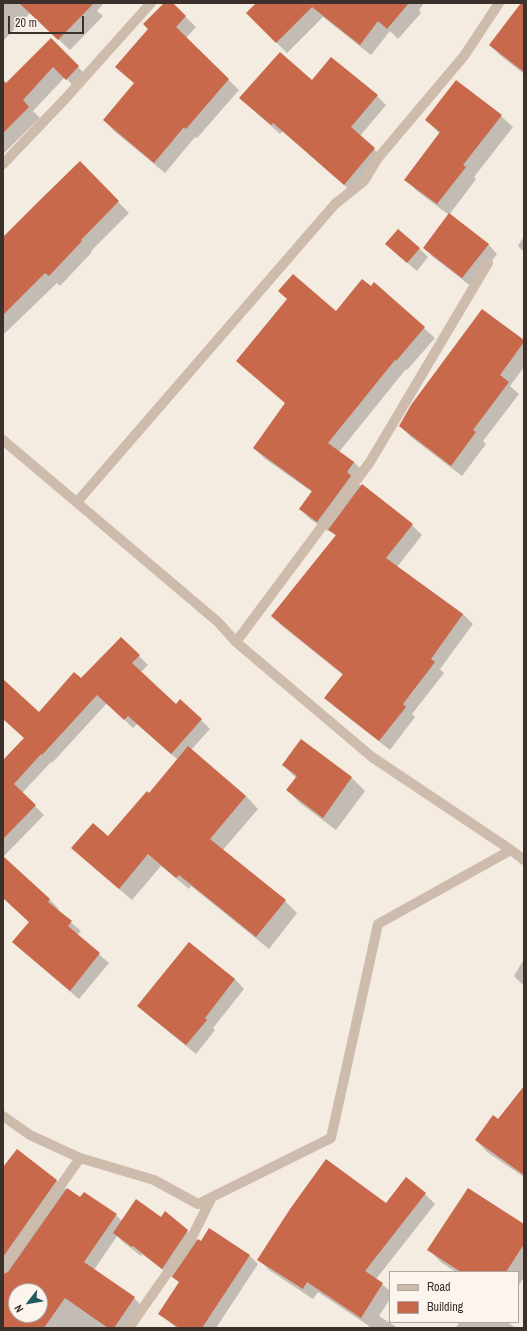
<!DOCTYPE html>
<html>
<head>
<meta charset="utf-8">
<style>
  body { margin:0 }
  #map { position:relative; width:527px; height:1331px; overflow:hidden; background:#f4ebe1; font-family:"Archivo Narrow",sans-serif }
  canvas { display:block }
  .frame { position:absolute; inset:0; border:4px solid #3b302b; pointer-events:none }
  .legend { position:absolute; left:389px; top:1271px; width:130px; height:52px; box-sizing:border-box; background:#fbf5ee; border:1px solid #aea6a0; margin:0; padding:5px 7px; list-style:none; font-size:12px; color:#3b302b }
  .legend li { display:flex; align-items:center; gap:8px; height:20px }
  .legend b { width:20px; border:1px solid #aea6a0 }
  .north { position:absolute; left:8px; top:1283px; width:40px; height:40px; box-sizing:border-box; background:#fbf5ee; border:1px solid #aea6a0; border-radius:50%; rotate:239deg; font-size:11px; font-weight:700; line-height:16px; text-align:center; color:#3b302b }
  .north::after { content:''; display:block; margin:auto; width:14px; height:18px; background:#1f5a5e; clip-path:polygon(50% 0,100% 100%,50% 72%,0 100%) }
  .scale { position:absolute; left:8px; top:16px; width:76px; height:18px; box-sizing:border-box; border:2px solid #3b302b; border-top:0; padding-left:5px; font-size:12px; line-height:14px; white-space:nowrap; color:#3b302b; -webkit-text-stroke:3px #fbf5ee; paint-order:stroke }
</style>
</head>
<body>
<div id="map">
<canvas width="527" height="1331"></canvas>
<div class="frame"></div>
<ul class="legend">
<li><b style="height:5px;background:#cdbbac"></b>Road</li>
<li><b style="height:11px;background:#c8694b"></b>Building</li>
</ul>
<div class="north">N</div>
<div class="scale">20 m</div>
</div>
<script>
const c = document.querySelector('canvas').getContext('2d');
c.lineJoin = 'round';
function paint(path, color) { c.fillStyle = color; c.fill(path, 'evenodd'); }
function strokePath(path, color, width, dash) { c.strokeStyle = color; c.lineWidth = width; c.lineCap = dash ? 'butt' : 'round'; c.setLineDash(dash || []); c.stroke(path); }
paint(new Path2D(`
  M3,3H104L97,11L103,16L70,50L30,13L3,41Z
  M165,3H171L196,27L186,38L239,90L197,138L195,137L165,173L114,131L104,120L135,84L150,29Z
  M257,3H424L419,10L421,13L398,39L390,31L371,55L323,17L287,53L247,13Z
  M524,6V74L501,56L490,45Z
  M51,40L89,78L77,90L65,77L33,111L40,118L3,154V81L6,84Z
  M456,81L501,116L513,127L474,177L476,179L449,215L488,244L497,254L472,287L433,257L424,248L449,215L417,191L406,180L440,134L426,120Z
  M312,82L377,96L386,105L360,136L383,158L353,193L283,131L280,134L250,107Z
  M80,163L129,213L91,251L92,252L60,286L57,283L3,335V239Z
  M524,236V252L518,246Z
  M419,248L428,257L417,271L396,253Z
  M374,284L435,338L407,370L406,369L339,452L354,462L364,472L356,482L412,525L422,535L397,567L463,614L473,624L440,669L444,673L412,714L415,717L390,750L335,707L325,698L343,675L282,626L272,616L336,536L329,529L328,531L310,519L300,509L312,492L264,458L254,448L286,404L237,361L336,312L371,287Z
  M524,341V367L510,386L519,394L483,441L486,444L462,476L411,437L400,426Z
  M121,638L148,665L141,672L176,705L201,720L210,729L191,750L246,796L258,809L222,851L285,901L297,913L269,949L191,886L189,889L161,866L132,900L85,860L72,848L109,838L149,794L178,760L137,724L133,728L107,703L52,763L51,762L22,793L44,815L3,857L50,900L59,909L57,911L81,931L77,935L109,963L79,999L23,951L30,923L3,898V762L25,738L3,719V681L39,713L81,679Z
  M301,740L352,778L365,791L336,830L300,803L287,790L296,778L283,765Z
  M189,943L235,979L244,989L213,1028L215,1030L196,1054L148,1015L138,1006Z
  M524,959V986L514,976Z
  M524,1087V1177L487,1152L476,1140L499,1120Z
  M3,1168L56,1180L66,1190L80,1199L116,1215L122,1221L161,1218L165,1213L187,1231L198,1241L249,1255L258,1264L216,1328H176L160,1313L180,1283L173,1276L172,1277L142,1254L141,1256L123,1242L117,1236L94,1270L134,1298L144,1308L130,1328H3V1313L16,1294V1315H40V1291H18L3,1275Z
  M425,1194L435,1204L376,1279L390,1291V1299L379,1316L398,1328H368L369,1326L318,1292L313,1299L269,1270L259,1260L386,1204Z
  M524,1226V1277L518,1286V1272H456L442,1263L429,1250Z
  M460,1322H507L516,1328H455Z`), '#0003');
paint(new Path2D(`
  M19,3H94L58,40Z
  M164,3H173L186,16L176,27L229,79L186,129L184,127L154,163L103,120L134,83L115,67L148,29L143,24Z
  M256,3H409L387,29L378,21L360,45L312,7L276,43L246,13Z
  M521,3H524V72L489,45Z
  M51,38L79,66L66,80L53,67L23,100L29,107L3,133V80L6,83Z
  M280,52L312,80L331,57L378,95L351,127L375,148L344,185L273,123L271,125L239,98Z
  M456,80L502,115L463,165L466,167L437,204L404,180L440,132L425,120Z
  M80,161L119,201L81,240L82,241L49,276L45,273L3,315V237L40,200Z
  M449,213L489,244L462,278L423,248Z
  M398,229L420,248L407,263L385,244Z
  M293,274L336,311L362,279L371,286L374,282L425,327L396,361L395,360L328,443L354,462L347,472L351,476L317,522L299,509L312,491L253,448L285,403L236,361L287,299L278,291Z
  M482,309L524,340V342L500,375L509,382L473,430L476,432L451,466L399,426L411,405Z
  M362,484L413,524L386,558L463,614L431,659L435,662L403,704L406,707L379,741L324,698L343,674L271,616L336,535L328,530Z
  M121,637L140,655L132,663L176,704L180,699L202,719L171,754L128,716L124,720L97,695L42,755L41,754L14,784L36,805L3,839V760L24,738L3,719V679L39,712L74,672L81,678Z
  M301,739L352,777L323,818L286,790L297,776L282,765Z
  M188,746L246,796L210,839L286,900L256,937L179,875L176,878L148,854L119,889L71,848L93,823L108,836L147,791L149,793Z
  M3,856L50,899L48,902L72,921L68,926L100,953L70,991L12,942L29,922L3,898Z
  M189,942L235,979L205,1018L207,1020L186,1045L137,1006Z
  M524,1086V1175L475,1140L493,1115L498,1119Z
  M17,1149L57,1180L3,1257V1167Z
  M326,1159L386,1203L406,1177L426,1193L365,1271L383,1283L361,1318L307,1282L303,1289L257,1260L290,1209Z
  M67,1188L80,1197L84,1192L117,1214L84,1262L135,1297L114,1328H108L65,1298L44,1328H3V1274L8,1272ZM16,1291H40V1315H16Z
  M468,1188L524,1224V1244L506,1272H461L427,1250Z
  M136,1199L161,1217L165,1211L188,1230L162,1269L133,1246L132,1247L113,1233Z
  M209,1228L250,1255L202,1328H179L158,1314L179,1282L172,1277L198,1239L201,1241Z`), '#c8694b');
strokePath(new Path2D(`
  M3,164L65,99L151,3
  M3,440L218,622L236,642L372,757L511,850L524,860
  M77,502L335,204L364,181L378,158L464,56L499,3
  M236,642L370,462L488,263
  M3,1116L30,1135L80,1158L154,1180L198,1204L331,1138L378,924L511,850
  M3,1268L80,1158
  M129,1328L191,1239L212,1197`), '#cdbbac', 10);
</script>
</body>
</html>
